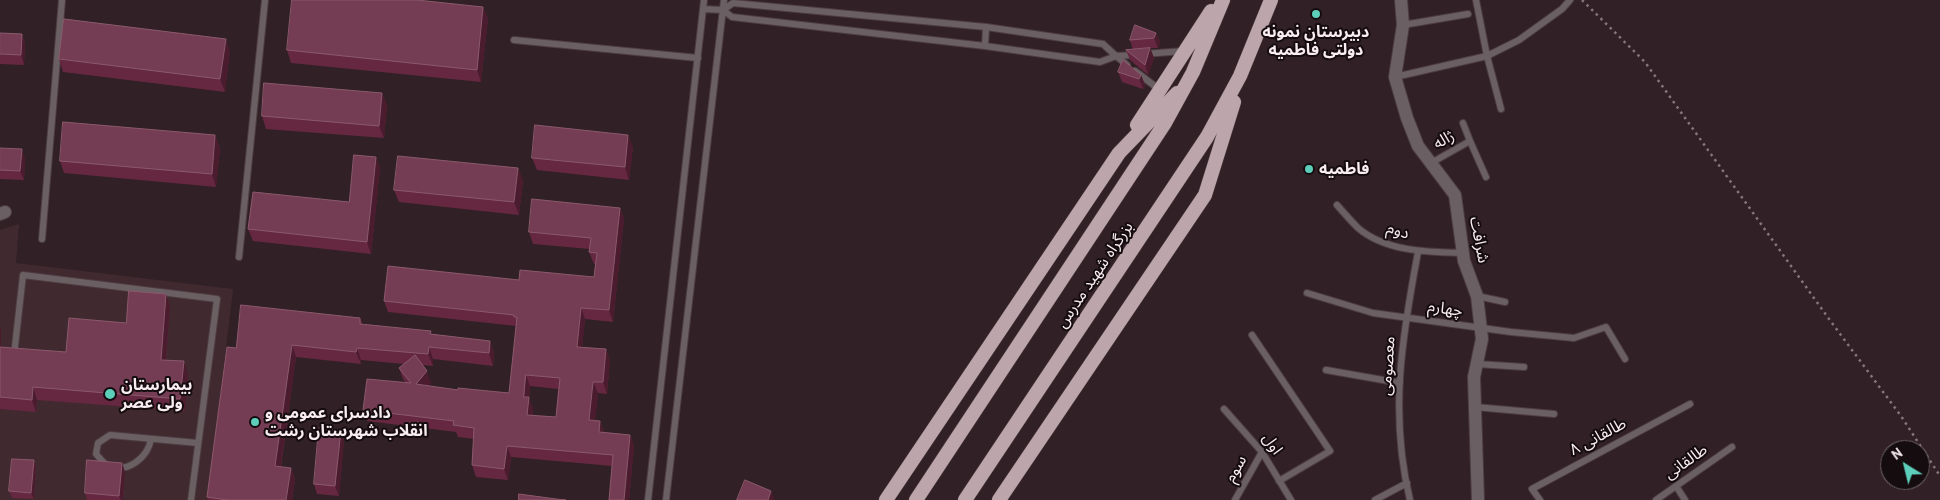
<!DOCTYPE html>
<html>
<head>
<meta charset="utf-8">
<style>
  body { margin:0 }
  #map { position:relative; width:1940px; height:500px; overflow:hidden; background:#312025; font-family:"PT Sans",sans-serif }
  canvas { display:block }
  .north { position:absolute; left:1880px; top:440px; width:50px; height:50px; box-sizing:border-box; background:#140c0e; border:1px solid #706669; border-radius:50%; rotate:324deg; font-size:14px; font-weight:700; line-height:20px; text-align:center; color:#faedf1 }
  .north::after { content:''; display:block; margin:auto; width:18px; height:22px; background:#5cceba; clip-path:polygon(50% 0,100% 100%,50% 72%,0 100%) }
</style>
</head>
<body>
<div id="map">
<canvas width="1940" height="500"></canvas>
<div class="north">N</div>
</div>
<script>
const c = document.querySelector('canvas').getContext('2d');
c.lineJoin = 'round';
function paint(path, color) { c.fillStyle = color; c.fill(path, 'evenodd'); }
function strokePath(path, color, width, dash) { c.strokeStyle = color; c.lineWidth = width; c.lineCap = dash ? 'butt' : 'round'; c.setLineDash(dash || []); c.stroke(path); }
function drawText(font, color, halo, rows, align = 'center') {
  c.font = font + ' "PT Sans","Noto Sans Arabic",sans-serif'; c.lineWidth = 4; c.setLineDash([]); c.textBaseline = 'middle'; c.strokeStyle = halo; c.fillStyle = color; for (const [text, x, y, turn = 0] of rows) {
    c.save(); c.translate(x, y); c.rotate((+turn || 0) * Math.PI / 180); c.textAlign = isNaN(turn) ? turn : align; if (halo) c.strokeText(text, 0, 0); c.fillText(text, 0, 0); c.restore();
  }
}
paint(new Path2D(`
  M19,224L16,263L233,289L208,500H0V230Z`), '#412930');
const service = new Path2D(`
  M1476,0L1487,56L1501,109
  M733,3L986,27L1103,44L1116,56L1100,62L985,46L732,17L723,10Z
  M703,9L723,10
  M1403,25L1468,14
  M514,40L698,58
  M985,46L986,27
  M1144,54L1184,51
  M1127,65L1116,56L1134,55
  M1135,71L1160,90
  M1395,77L1487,56L1519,40L1562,9L1570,0
  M1470,141L1486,177
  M1431,163L1470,141L1463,123
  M1337,205C1344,213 1351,221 1358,228C1386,252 1429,252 1463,253
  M42,239L62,0
  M239,257L265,0
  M1307,293L1373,313L1511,332L1574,338L1606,327L1625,359
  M1477,296L1505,302
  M1252,335L1330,451L1279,481
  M14,355L23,275L217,299L191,500
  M1477,364L1524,367
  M1326,370L1400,383
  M1475,407L1554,414
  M1224,409L1262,452L1291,500
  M151,439C148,457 128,474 108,466C104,464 100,458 96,454L98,443L110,435L198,443
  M1676,486L1685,500
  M648,500L704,0
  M666,500L724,0
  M1235,500L1262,452
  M1375,500L1407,483
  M1410,500C1389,414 1402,337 1418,252
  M1540,500L1532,489L1690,404
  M1656,500L1732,447`);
const minor = new Path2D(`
  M1401,0L1403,25L1395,77L1407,118L1418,146L1455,195L1464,261L1477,296L1482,339L1474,377L1478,500
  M0,214L5,212`);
const trunk = new Path2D(`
  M1137,125L1211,11
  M886,500L1119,153L1177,93
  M916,500L1165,123L1193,72L1223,0
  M965,500L1207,137L1240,76L1271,0
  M999,500L1205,195L1234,102`);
strokePath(service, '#4d3d42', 8);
strokePath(minor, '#4d3d42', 14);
strokePath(trunk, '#4d3d42', 15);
strokePath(new Path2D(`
  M1582,0L1645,62L1829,319L1901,416L1940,476`), '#85767a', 2.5, [2.5, 4]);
strokePath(service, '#6a6063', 6);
strokePath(minor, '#6a6063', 12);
strokePath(trunk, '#bca6ac', 14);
paint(new Path2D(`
  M483,7L488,19L481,82L291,63L287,50Z
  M0,33L22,34L25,44L24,65L0,64Z
  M1156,33L1160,42L1158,48H1150L1154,58L1148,75L1130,60L1126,50H1133L1130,40Z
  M230,51L225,92L63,72L59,59Z
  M1118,72L1141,75L1145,85L1143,89L1122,82Z
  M382,93L387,106L384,138L266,129L262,116Z
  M215,135L220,148L216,187L64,173L60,161Z
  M633,147L629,180L537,170L532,158Z
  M0,148L25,158L24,180L0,179Z
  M376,157L380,169L371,254L253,241L248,229L349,202Z
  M518,168L523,181L519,215L399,202L394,190Z
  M620,208L624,219L613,322L585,319L582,347L606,349L610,361L607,394L598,393L595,421H600L604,432L630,435L634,446L629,500H609L612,466L511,457L508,480L476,477L472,465L474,439L458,437L456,432L367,421L363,410L406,383L403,379L399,368L404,364L361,360V364L296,357L281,467L291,468L295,480L292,500H208L207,497L236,348L360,318L363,325L432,334L490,341L494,353L493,366L433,359V366L422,365L431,383L428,386L458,390L509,393L516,326L388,312L384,301L519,280L594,277L595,264H594L589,252L590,249L533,244L529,232ZM530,386L558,389L556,417L533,415V409L529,398Z
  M166,294L170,306L166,360L188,374L185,411L37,400L36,412L0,409V326L1,347L66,352L126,323Z
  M341,430L344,440L339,496L317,494L314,484Z
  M34,460L36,467L34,499L12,498L9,491Z
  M122,463L125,472L123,500H87L85,493Z`), '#652840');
paint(new Path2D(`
  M483,7L488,19L481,82L477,70Z
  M1156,33L1160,42L1158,48L1154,38Z
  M22,34L25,44L24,65L21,55Z
  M226,39L230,51L225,92L220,79Z
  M1150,48L1154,58L1148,75L1145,65Z
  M1141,75L1145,85L1143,89L1139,79Z
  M382,93L387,106L384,138L379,126Z
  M215,135L220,148L216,187L212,174Z
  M628,135L633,147L629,180L625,167Z
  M22,149L25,158L24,180L20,171Z
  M376,157L380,169L371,254L367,242Z
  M518,168L523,181L519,215L514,202Z
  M620,208L624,219L613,322L609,310Z
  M166,294L170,306L165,372L161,360Z
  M581,308L585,319L581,358L577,347Z
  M0,326L1,328V365L0,363Z
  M490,341L494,353L493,366L489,353Z
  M292,345L296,357L279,478L275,466Z
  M429,347L433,359V366L428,354Z
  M357,348L361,360V364L356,352Z
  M606,349L610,361L607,394L603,382Z
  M184,361L188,374L185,411L180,399Z
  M427,371L431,383L420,395L416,384Z
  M526,375L530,386L529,398L533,409L532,426L527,415L524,397Z
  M593,382L598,393L594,432L589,420Z
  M33,387L37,400L36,412L32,400Z
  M600,421L604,433L599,432Z
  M341,430L344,440L339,496L335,486Z
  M630,435L634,446L629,500H624Z
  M507,446L511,457L508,480L504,469Z
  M34,460L36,467L34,499L31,493Z
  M122,463L125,472L123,500H121L119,496Z
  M291,468L295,480L292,500H286Z
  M771,491L775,500H768Z`), '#4a1c2d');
const building = new Path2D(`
  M292,0H417L483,7L477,70L287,50Z
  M64,19L226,39L220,79L59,59Z
  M1135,25L1156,33L1154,38L1130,40Z
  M0,33L22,34L21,55L0,54Z
  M1150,48L1145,65L1126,50Z
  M1123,60L1141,75L1139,79L1118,72Z
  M264,83L382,93L379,126L262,116Z
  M63,122L215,135L212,174L60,161Z
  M535,125L628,135L625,167L532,158Z
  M0,148L22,149L20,171L0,170Z
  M354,155L376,157L367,242L248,229L253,192L349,202Z
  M398,156L518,168L514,202L394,190Z
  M532,199L620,208L609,310L581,308L577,347L606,349L603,382H593L589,420L600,421L599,432L630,435L624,500H609L613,455L507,446L504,469L472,465L474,428L453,425L454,421L363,410L367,379L411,383L399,368L415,355L427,371L416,384L458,390V388L509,393L517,317H514V315L384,301L388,266L519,280L520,270L594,277L597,253L589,252L591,238L529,232ZM526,375L560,378L556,417L527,415L529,397H524Z
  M129,291L166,294L161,360L184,361L180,399L33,387L32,400L0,397V347L66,352L69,318L126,323Z
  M241,305L360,318V324L431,331L430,334L490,341L489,353L429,347L428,354L357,348L356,352L292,345L275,466L291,468L286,500H227L207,497L227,347L236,348Z
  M319,428L341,430L335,486L314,484Z
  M12,459L34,460L31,493L9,491Z
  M87,460L122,463L119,496L85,493Z
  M745,480L771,491L768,500H737Z
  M519,494L556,499L566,500H519Z`);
paint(building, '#753d53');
strokePath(building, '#8a596c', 1);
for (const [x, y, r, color] of [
  [1316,14,5,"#5cceba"],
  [1309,169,5,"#5cceba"],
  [110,394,6,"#5cceba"],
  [255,422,5,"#5cceba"]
]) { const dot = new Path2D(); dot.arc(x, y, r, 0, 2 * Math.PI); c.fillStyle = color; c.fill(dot); strokePath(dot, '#140c0e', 2); }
drawText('bold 16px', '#faedf1', '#140c0e', [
  ["دبیرستان نمونه",1316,32,"center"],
  ["دولتی فاطمیه",1316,50,"center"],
  ["فاطمیه",1319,169],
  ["بیمارستان",121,385],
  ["ولی عصر",121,403],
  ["دادسرای عمومی و",265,413],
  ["انقلاب شهرستان رشت",265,431]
], 'left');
drawText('16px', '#faedf1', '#140c0e', [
  ["ژاله",1444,140,-29],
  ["دوم",1398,231,18],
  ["شرافت",1479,240,79],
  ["بزرگراه شهید مدرس",1095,275,-56],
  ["چهارم",1445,309,8],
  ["معصومی",1388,366,-86],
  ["طالقانی ۸",1598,437,-28],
  ["اول",1272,444,55],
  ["طالقانی",1686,462,-35],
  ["سوم",1236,469,-61]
]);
</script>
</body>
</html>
